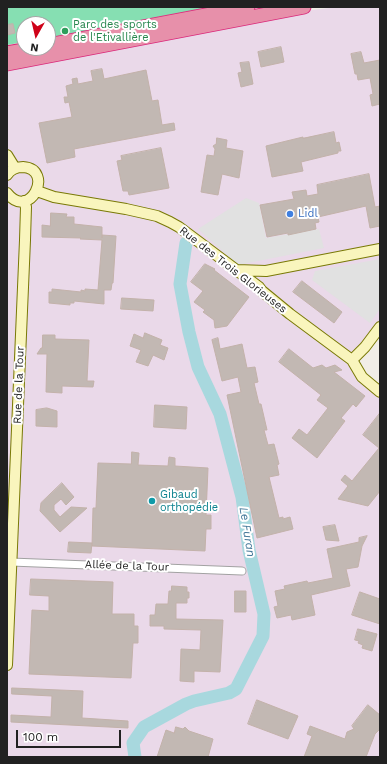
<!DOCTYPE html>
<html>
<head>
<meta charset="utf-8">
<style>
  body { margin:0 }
  #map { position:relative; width:387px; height:764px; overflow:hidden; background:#f1ede7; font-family:"Work Sans",sans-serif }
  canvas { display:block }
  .frame { position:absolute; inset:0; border:8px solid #212121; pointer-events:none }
  .north { position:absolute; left:16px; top:16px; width:40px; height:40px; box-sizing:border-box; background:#fff; border:1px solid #a6a6a6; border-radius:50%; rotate:188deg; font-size:11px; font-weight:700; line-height:16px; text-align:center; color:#212121 }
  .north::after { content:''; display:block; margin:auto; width:14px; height:18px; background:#cf0219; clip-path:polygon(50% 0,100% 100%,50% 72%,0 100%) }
  .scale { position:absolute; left:16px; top:730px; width:105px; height:18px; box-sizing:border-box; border:2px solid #212121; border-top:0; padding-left:5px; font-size:12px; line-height:14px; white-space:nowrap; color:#212121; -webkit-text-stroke:3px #fff; paint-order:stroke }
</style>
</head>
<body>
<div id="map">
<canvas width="387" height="764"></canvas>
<div class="frame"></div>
<div class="north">N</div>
<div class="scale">100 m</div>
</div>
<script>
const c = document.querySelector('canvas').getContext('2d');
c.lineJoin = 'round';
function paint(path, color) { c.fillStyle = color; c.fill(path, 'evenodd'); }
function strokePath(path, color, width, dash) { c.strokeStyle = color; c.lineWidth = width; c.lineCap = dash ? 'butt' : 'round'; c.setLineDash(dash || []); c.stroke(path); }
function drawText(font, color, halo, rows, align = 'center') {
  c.font = font + ' "Work Sans",sans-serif'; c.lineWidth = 4; c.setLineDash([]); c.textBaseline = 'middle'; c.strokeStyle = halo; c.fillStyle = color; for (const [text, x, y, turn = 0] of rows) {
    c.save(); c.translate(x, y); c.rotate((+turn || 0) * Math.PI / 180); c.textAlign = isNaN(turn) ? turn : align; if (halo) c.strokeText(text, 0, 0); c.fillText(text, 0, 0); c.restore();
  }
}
paint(new Path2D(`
  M337,7H380V321L352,363L380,385V757H7V48H48V43Z`), '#ead9e9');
paint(new Path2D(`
  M7,7H210L48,38V24H24V42L7,45Z`), '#86dfb2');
paint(new Path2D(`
  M246,198L259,203L266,238L319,229L324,248L238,265L198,229Z
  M380,259V309L370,323L312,280L315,271Z`), '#e1e1e1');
strokePath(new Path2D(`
  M135,757L133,743L144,727L186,704L194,701L229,693L236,689L263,636L264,614L249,550L242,497L220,414L198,367L189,332L180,284L186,243`), '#a8d8de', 13);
const building = new Path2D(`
  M13,24L15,33L7,35V25Z
  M281,47L284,62L261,67L258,52Z
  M361,52L364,63L380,60V104L372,106L370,95L373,94L370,78L358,80L357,74H355L351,54Z
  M249,62L253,84L241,87L238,73L242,72L240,63Z
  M102,69L104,79L146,70L152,101L158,100L162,125L174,123L175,130L74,149L75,157L47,163L39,123L72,117L69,102L65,103L64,97H68L66,86L73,84L72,79L77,78L78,84L93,81L91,71Z
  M334,132L336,143L339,142L341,151H338V153L301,162L303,171L272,177L266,146L303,137V138Z
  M217,138L227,140L226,148L243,151L239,178L222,174L218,195L201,192L207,155L214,156L215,149L213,146L216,144Z
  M161,148L169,188L129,195L128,191H123L117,161L122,160L121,156Z
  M369,174L375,207L380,206V226L370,228L366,206L318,217L319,222L315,223L316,229L288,235V233L267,237L260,205L294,199L292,192L306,190L307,196L318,194L317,185Z
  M51,213L67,214L66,217H74V224L102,227V238V235L116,236L113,283H112L111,290H104V304L74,301V303H70V305L49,303V292H52V289L81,292V290L85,291V289L98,290L102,240L80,239L81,238L42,237V225L50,226Z
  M205,264L215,269L214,270L249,297L227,326L215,328L214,320L203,312L205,310L194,302L203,291L191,282Z
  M302,281L342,312L334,323L293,292Z
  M122,298L154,300L153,311L121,309Z
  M145,333L162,340L160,345L168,348L164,360L153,355L148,366L136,362L141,350L130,346L134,334L143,338Z
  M43,335H55V339L89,340L87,381H94L93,387L62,386V393L46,392L47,354H37L41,348H42Z
  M218,338L220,349L242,344L247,368L255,367L258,382L254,383L259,404H261L267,430H264L268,445L274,444L279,464L277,465L279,475L269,477L279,518L283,517V519L290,517L293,529L257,538L227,395L241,392L238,377L222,381L212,340Z
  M289,349L313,368L322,365L326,368L335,365L342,370L334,372L365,396L356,407L353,404L341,418L345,421L317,458L292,438L299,429L307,435L328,408L317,400L321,395L279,362Z
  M155,405L187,407L186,429L154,427Z
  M47,408L57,411V427L36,426V410Z
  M380,413V491L368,506L338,499L348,486L341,480L345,475L352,481L379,448L363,435Z
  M132,452L139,453L138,465L168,466L169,457L175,458V466L208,468L206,515H211V529H206L205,551L92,546L93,508H96L98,463L131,464Z
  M62,483L74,497L66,505L61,499L54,505V510L60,517L71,507L87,508L60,532L40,511L41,503Z
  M335,525L339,541L326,540L323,527Z
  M367,536L362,546L358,567L346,569L350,586L311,595L315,615L292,620L291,615L277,618L274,607L278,606L275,591L285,589L284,586L307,581L308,583L333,578L327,549L359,542V538Z
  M69,542L92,543L91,553L68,552Z
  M31,579L113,582L112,614H134V626H138V643H133L131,678L29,674L32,610L49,611V596L30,595Z
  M172,586L187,587V592H189V598H187V603H176V619L223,620L220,672L194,671V682L180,681L181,649L200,650L201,630L164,629V626H150V615H155L156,604H168L169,591H171Z
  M235,591H246V612H235Z
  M360,592L380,599V624L352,615Z
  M358,629L377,634L372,651L362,648L363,645L358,643L359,641L355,640Z
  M12,688L83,691L82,718L128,721V728L11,722V715L51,717L52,696L12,694Z
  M257,700L298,716L288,739L248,724Z
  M368,705L380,715V729L375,734L366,757H304L312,736L307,734L310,726L345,739L347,732L354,729L352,726Z
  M176,727L183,729L185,727L189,731L213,739L208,757H157L166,730L174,733Z`);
paint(building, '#c2b8b3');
strokePath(building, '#c3b2aa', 1);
const street = new Path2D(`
  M11,562L242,571`);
const secondary = new Path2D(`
  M7,155L15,168
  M7,175C10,170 16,167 23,167C55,169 30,222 7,193
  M37,191L54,197L126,209L157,216L170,222L179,227L259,287L262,291L290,314L352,360L362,377L380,392
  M237,270L266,271L380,249
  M352,360L365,347L380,327
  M7,665L25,240L26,207L24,201`);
const highway = new Path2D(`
  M48,45L248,7
  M7,53L35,48
  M7,64L304,7`);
strokePath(street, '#a2a2a2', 9);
strokePath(secondary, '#797906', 12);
strokePath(highway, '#da297a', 15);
strokePath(street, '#fff', 7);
strokePath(secondary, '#f9f5bd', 10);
strokePath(highway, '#e790aa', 13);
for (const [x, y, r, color] of [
  [65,31,4,"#2e9e5b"],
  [290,214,4,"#3f7fe0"],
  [152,501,4,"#0f9aa8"]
]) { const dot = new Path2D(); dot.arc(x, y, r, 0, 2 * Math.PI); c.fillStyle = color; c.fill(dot); strokePath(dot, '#fff', 1.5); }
drawText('11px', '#27864d', '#fff', [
  ["Parc des sports",73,25],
  ["de l'Etivallière",73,38]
], 'left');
drawText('11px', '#366cbe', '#fff', [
  ["Lidl",298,214]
], 'left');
drawText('11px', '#212121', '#fff', [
  ["Rue des Trois Glorieuses",233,270,38],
  ["Rue de la Tour",19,385,-88],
  ["Allée de la Tour",127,566,2]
]);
drawText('11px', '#0d838f', '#fff', [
  ["Gibaud",160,495],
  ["orthopédie",160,508]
], 'left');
drawText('italic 12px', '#447899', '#fff', [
  ["Le Furan",247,532,81]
]);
</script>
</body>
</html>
